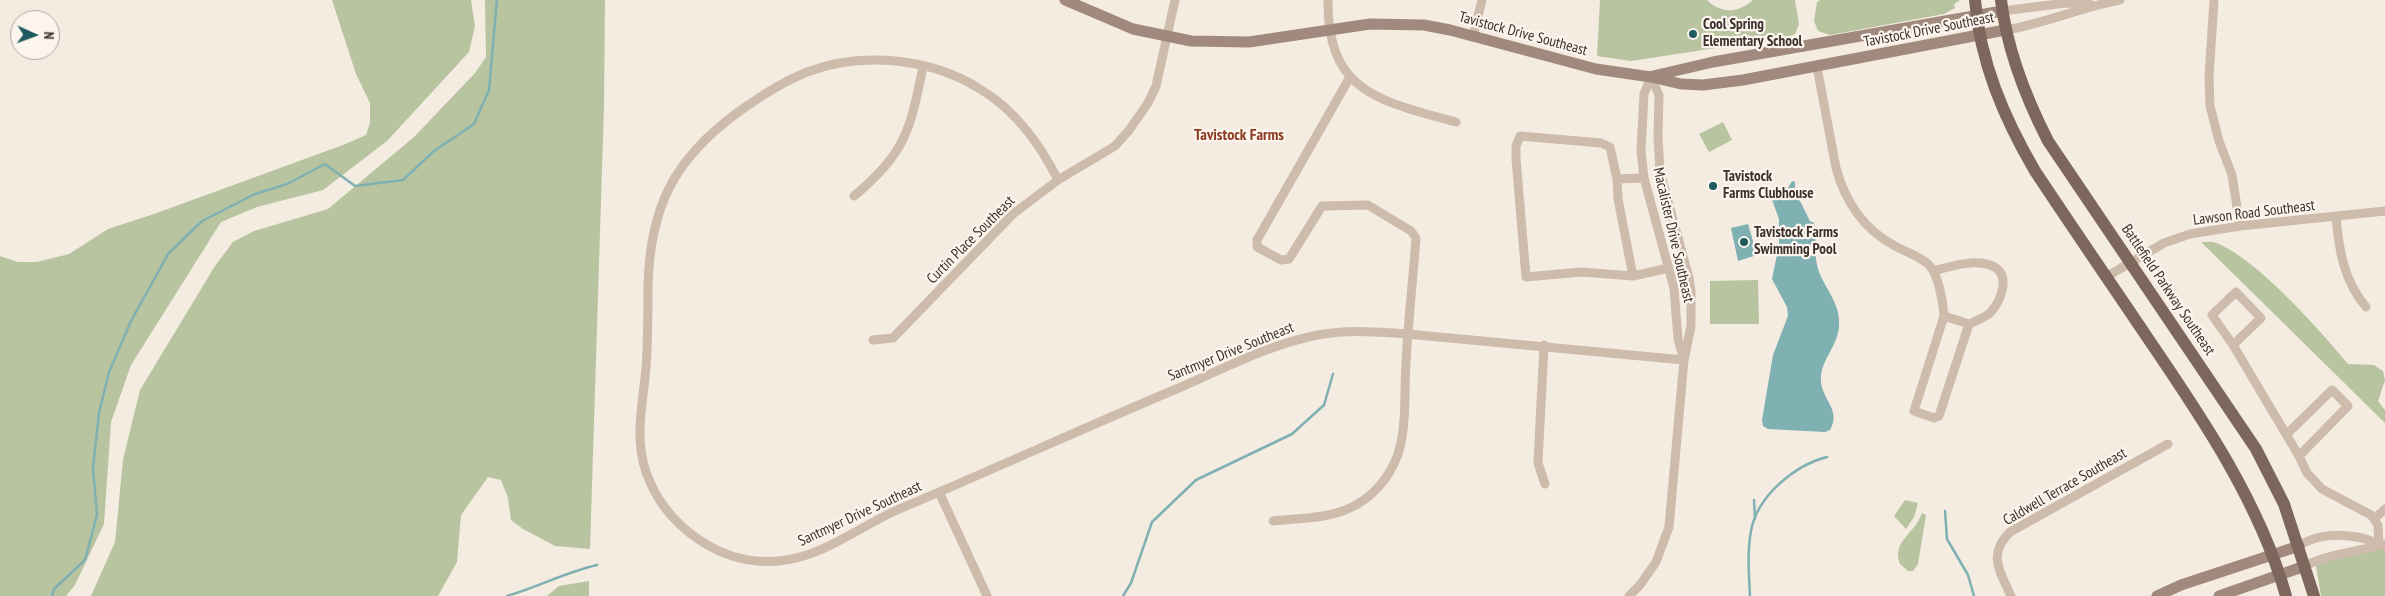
<!DOCTYPE html>
<html>
<head>
<meta charset="utf-8">
<style>
  body { margin:0 }
  #map { position:relative; width:2385px; height:596px; overflow:hidden; background:#f4ebe1; font-family:"PT Sans Narrow",sans-serif }
  canvas { display:block }
  .north { position:absolute; left:10px; top:10px; width:50px; height:50px; box-sizing:border-box; background:#fbf5ee; border:1px solid #aea6a0; border-radius:50%; rotate:92deg; font-size:14px; font-weight:700; line-height:20px; text-align:center; color:#3b302b }
  .north::after { content:''; display:block; margin:auto; width:18px; height:22px; background:#1f5a5e; clip-path:polygon(50% 0,100% 100%,50% 72%,0 100%) }
</style>
</head>
<body>
<div id="map">
<canvas width="2385" height="596"></canvas>
<div class="north">N</div>
</div>
<script>
const c = document.querySelector('canvas').getContext('2d');
c.lineJoin = 'round';
function paint(path, color) { c.fillStyle = color; c.fill(path, 'evenodd'); }
function strokePath(path, color, width, dash) { c.strokeStyle = color; c.lineWidth = width; c.lineCap = dash ? 'butt' : 'round'; c.setLineDash(dash || []); c.stroke(path); }
function drawText(font, color, halo, rows, align = 'center') {
  c.font = font + ' "PT Sans Narrow",sans-serif'; c.lineWidth = 4.5; c.setLineDash([]); c.textBaseline = 'middle'; c.strokeStyle = halo; c.fillStyle = color; for (const [text, x, y, turn = 0] of rows) {
    c.save(); c.translate(x, y); c.rotate((+turn || 0) * Math.PI / 180); c.textAlign = isNaN(turn) ? turn : align; if (halo) c.strokeText(text, 0, 0); c.fillText(text, 0, 0); c.restore();
  }
}
paint(new Path2D(`
  M332,0H471L475,26L469,52L387,141L323,190L257,207L221,222L131,365L111,422L104,524L75,585L66,596H0V256L18,262H37L69,254L108,229L154,214L343,145L366,135L370,123V103L356,74Z
  M485,0H605L604,106L590,549L555,546L523,529L511,520L508,498L501,480L488,477L461,515L457,562L438,596H91L115,542L123,460L140,390L215,266L233,242L254,231L328,209L414,137L475,73L486,57Z
  M1600,0H1707C1721,14 1739,13 1753,0H1795L1799,24L1795,34L1788,37L1631,61L1597,56Z
  M1820,0H1960L1954,4L1955,8L1944,14L1830,35L1818,31L1814,21L1817,2Z
  M1723,122L1732,140L1709,152L1699,134Z
  M2201,242C2206,242 2212,241 2216,243C2255,257 2321,331 2348,364L2374,365L2383,371L2385,380L2378,401L2385,410V423Z
  M1758,280L1759,324H1710V281Z
  M1905,500L1918,503L1914,517L1906,529L1894,516Z
  M1922,513L1926,515L1918,564L1913,571H1908L1900,564C1891,541 1916,533 1922,513Z
  M2385,539V596H2321L2315,560L2379,545Z
  M589,581V596H547L559,586Z`), '#b8c4a0');
paint(new Path2D(`
  M1792,181L1795,182V191L1810,221L1814,223C1818,237 1814,252 1817,265C1822,287 1841,301 1839,326C1838,346 1820,361 1821,380C1821,399 1842,410 1830,430L1825,432L1768,429L1763,426L1762,420L1773,355L1788,316L1787,307L1772,279L1779,245V219L1771,197L1775,191L1787,190Z
  M1748,224L1757,255L1738,261L1731,228Z`), '#7fb0b2');
strokePath(new Path2D(`
  M1754,500L1755,519
  M1945,511L1947,539L1968,575L1974,596
  M52,596L54,589L85,560L97,515L93,468L99,413L109,372L131,321L168,254L202,221L255,194L287,184L325,164L355,186L403,180L434,151L474,124L489,90L497,0
  M507,596C538,587 566,572 597,565
  M1123,596L1131,583L1152,522L1196,480L1292,434L1324,405L1333,374
  M1750,596C1749,575 1747,552 1751,531C1757,496 1795,465 1827,457`), '#7fb0b2', 2.5);
strokePath(new Path2D(`
  M1328,0C1327,93 1380,101 1456,122
  M2214,0L2209,77L2210,106L2219,141L2232,175L2240,226
  M2002,11L2066,3L2090,4
  M2005,30C2044,24 2081,7 2120,0
  M1473,36L1482,0
  M1817,67L1836,168C1845,201 1864,230 1895,246C1905,252 1920,256 1929,265C1939,276 1943,302 1944,316L1969,324
  M1651,77L1644,94L1641,151L1644,178L1674,288L1678,339L1683,357
  M1617,179L1644,178
  M1058,180C1040,144 1015,110 980,89C931,58 861,51 807,72C782,82 759,97 737,113C673,160 650,208 648,286C648,313 648,340 646,368C643,403 634,437 646,472C665,526 720,566 778,561C823,557 857,528 897,510C992,470 1086,427 1181,387C1225,368 1270,344 1318,335C1348,329 1377,332 1407,334L1684,360
  M854,196C906,153 910,130 923,67
  M2336,217C2339,251 2344,281 2366,307
  M1933,271C1949,267 1973,259 1990,265C2013,272 2001,301 1990,313C1984,318 1976,321 1969,324L1939,416L1934,418L1914,411L1944,316
  M1633,276L1618,199L1617,179L1610,147L1601,143L1520,136L1516,146V159L1526,277L1581,272L1633,276L1669,268
  M2106,277L2164,243L2190,234L2240,226L2385,211
  M2236,292L2261,318L2233,345L2212,315Z
  M873,340L893,338L1013,214L1058,180L1115,146L1130,129L1148,103L1156,86L1175,0
  M1544,345L1538,463L1545,484
  M2233,345L2299,456
  M2287,434L2332,390L2348,406L2299,456L2307,473L2322,489L2371,515L2378,525L2379,545
  M939,492L987,596
  M2375,518L2385,509
  M1273,521C1299,518 1328,519 1352,507C1373,497 1390,477 1398,454C1407,426 1404,392 1406,363C1408,322 1413,280 1416,238L1411,231L1368,205L1322,206L1289,259L1281,260L1257,247V240L1350,77
  M2299,546C2316,534 2341,533 2362,538C2370,540 2377,544 2385,546
  M2305,566C2324,555 2357,552 2379,545
  M1629,596L1640,585L1656,562L1669,527L1684,360L1691,326V291L1689,278L1660,172L1658,136L1659,95L1651,77
  M2011,596C2000,571 1987,555 2010,532L2168,444`), '#cdbbac', 9);
strokePath(new Path2D(`
  M1065,0L1133,29L1191,41L1249,42L1370,24L1424,25L1450,30L1596,69L1651,77L1681,84L1703,85L1743,80L2005,30
  M1653,76L1713,62L2002,11
  M2157,596L2181,585L2299,546
  M2219,596L2305,566`), '#a18a7d', 11);
strokePath(new Path2D(`
  M1975,0C1980,62 2004,118 2035,171C2072,227 2110,282 2147,337C2201,416 2260,503 2286,596
  M2001,0C2007,50 2025,96 2048,141L2256,449L2284,504L2314,596`), '#7d675c', 12);
for (const [x, y, r, color] of [
  [1693,34,5,"#1f5a5e"],
  [1713,186,5,"#1f5a5e"],
  [1744,242,5,"#1f5a5e"]
]) { const dot = new Path2D(); dot.arc(x, y, r, 0, 2 * Math.PI); c.fillStyle = color; c.fill(dot); strokePath(dot, '#fbf5ee', 2); }
drawText('bold 15px', '#3b302b', '#fbf5ee', [
  ["Cool Spring",1703,25],
  ["Elementary School",1703,42],
  ["Tavistock",1723,177],
  ["Farms Clubhouse",1723,194],
  ["Tavistock Farms",1754,233],
  ["Swimming Pool",1754,250]
], 'left');
drawText('15px', '#3b302b', '#fbf5ee', [
  ["Tavistock Drive Southeast",1929,30,-11],
  ["Tavistock Drive Southeast",1523,34,15],
  ["Lawson Road Southeast",2254,213,-7],
  ["Macalister Drive Southeast",1673,235,77],
  ["Curtin Place Southeast",971,240,-45],
  ["Battlefield Parkway Southeast",2168,290,56],
  ["Santmyer Drive Southeast",1231,352,-22],
  ["Caldwell Terrace Southeast",2065,487,-30],
  ["Santmyer Drive Southeast",860,514,-25]
]);
drawText('bold 16px', '#8c3b22', '#fbf5ee', [
  ["Tavistock Farms",1239,135]
]);
</script>
</body>
</html>
